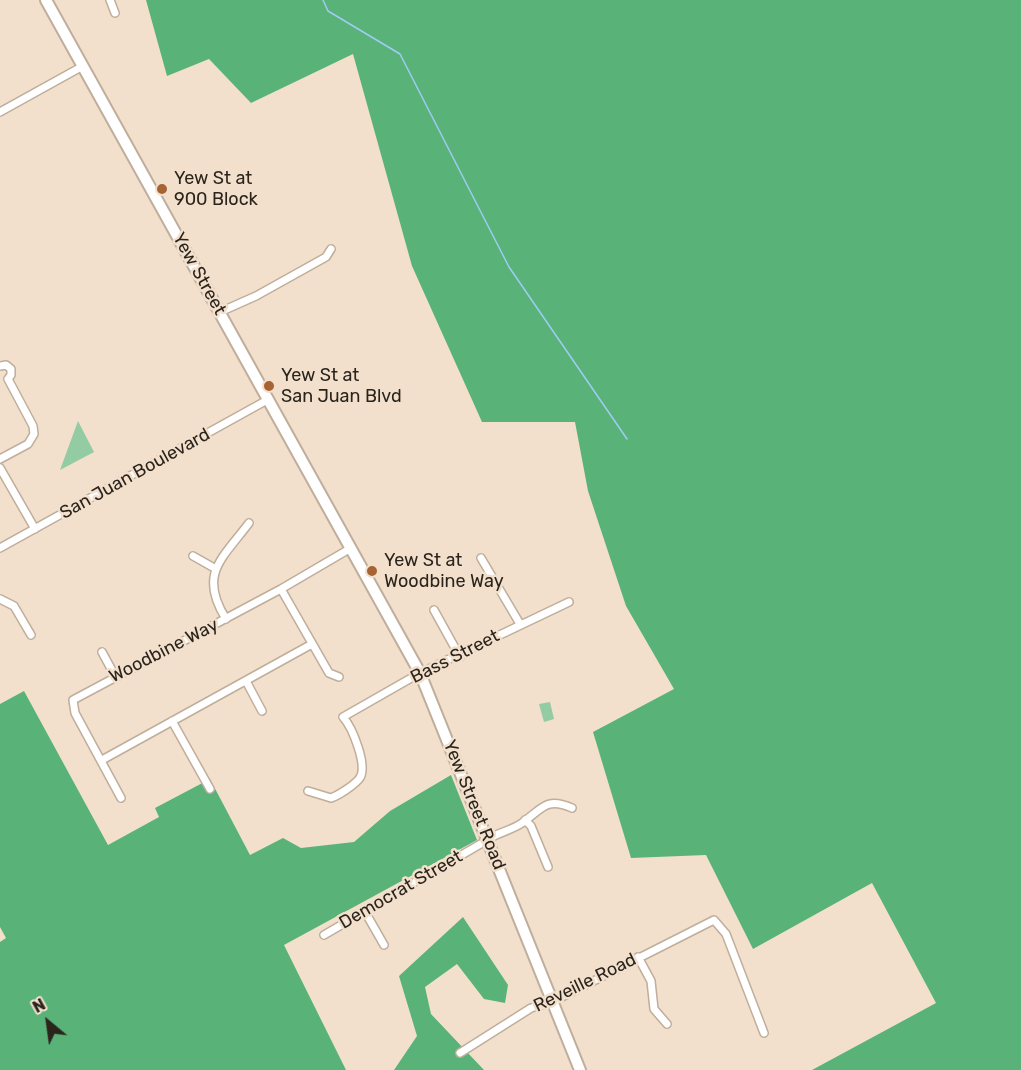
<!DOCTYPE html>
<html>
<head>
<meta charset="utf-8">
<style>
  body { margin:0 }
  #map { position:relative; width:1021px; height:1070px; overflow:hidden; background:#f2e0cc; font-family:Rubik,sans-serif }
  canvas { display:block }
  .north { position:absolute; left:18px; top:992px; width:60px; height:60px; -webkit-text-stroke:4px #f2e0cc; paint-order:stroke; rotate:331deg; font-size:16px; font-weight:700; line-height:24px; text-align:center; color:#2b241d }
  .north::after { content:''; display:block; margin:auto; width:21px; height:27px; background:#2b241d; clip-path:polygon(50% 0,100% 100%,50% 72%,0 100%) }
</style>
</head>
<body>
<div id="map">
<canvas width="1021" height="1070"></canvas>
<div class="north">N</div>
</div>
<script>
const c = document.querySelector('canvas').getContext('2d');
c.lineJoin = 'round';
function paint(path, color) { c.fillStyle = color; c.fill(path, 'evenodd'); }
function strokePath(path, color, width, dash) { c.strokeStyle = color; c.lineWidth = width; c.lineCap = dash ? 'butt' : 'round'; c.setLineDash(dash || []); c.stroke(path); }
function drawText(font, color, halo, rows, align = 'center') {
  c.font = font + ' Rubik,sans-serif'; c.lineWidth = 5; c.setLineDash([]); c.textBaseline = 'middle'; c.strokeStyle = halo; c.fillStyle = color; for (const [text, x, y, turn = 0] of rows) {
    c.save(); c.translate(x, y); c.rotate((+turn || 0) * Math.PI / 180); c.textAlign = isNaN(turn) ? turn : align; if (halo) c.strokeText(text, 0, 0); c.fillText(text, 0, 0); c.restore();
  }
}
paint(new Path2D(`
  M78,421L94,452L60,470Z
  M550,702L554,719L544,722L539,704Z`), '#93cba3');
paint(new Path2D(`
  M146,0H1021V1070H812L936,1003L872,883L753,949L706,855L631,858L593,732L674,689L626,606L588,491L575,422H482L412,266L353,54L251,103L209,59L167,76Z
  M24,691L108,845L159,817L155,808L210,779L250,855L283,838L301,848L354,842L390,811L451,775L477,840L284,945L346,1070H0V942L6,938L0,927V704Z
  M463,917L508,985L505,1003L484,999L457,964L425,987L431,1014L484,1070H394L417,1036L399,976Z`), '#59b379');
strokePath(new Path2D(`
  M323,0L328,11L400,54L509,267L627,439`), '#9fccf4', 1.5);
const street = new Path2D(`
  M110,0L115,13
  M0,112L83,66
  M220,312L256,296L326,257L331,249
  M0,366L6,365L11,369V375L8,379
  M0,459L28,444L34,434L33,426L8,379
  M0,468L35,529
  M0,548L269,399
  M193,556L216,569
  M481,558L520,624
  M281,589L329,673L339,677
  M0,599L14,606L31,635
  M434,610L460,657
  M226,619C198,574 222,559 249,523
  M102,652L115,676
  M246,681L262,711
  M172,721L210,789
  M102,760L312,644
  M308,791L331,798C339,795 353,786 359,779C369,767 352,727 343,717L420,673L569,602
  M121,798L75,713L73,700L281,589L351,548
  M525,820L531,826L548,867
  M364,910L384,945
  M324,935L496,835C505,831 515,828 522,823C543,808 546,797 572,808
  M638,957L651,981L654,1009L667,1024
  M460,1053L531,1008L552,1002L714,920L726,934L764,1033`);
const secondary = new Path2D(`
  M46,0L420,673L580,1070`);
strokePath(street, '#bfae9b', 10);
strokePath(secondary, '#bfae9b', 14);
strokePath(street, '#fff', 7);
strokePath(secondary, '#fff', 10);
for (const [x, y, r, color] of [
  [162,189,6,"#a76333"],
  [269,386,6,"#a76333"],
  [372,571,6,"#a76333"]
]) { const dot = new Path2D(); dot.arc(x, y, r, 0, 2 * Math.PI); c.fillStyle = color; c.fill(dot); strokePath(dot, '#f2e0cc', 2); }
drawText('18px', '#2b241d', '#f2e0cc', [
  ["Yew St at",174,179],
  ["900 Block",174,200],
  ["Yew St at",281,376],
  ["San Juan Blvd",281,397],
  ["Yew St at",384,561],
  ["Woodbine Way",384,582]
], 'left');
drawText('18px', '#2b241d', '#f2e0cc', [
  ["Yew Street",199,274,61],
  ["San Juan Boulevard",135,474,-29],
  ["Woodbine Way",164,651,-27],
  ["Bass Street",455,657,-27],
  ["Yew Street Road",474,805,68],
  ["Democrat Street",401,890,-30],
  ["Reveille Road",585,983,-26]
]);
</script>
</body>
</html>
